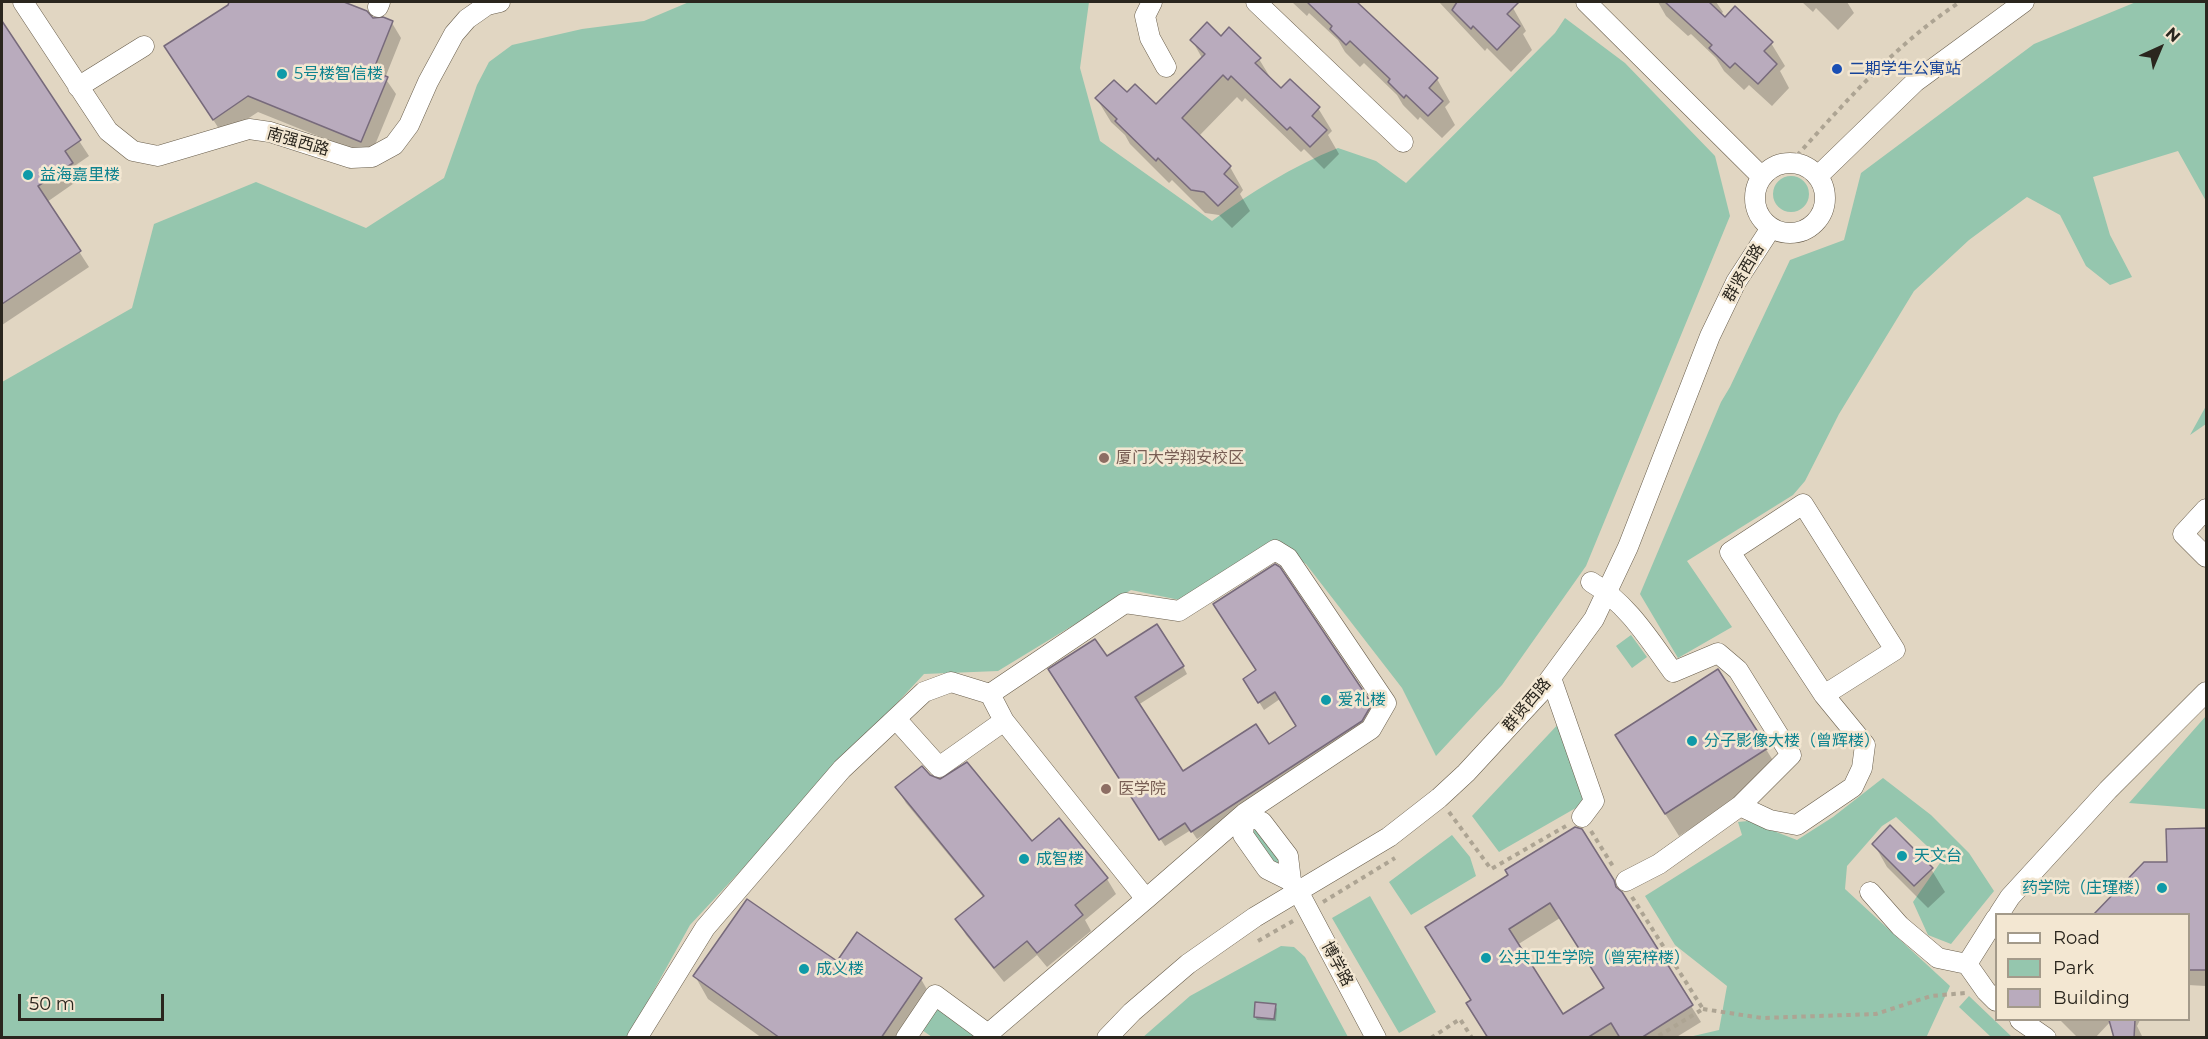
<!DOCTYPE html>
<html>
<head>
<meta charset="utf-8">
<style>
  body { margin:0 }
  #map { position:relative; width:2208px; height:1039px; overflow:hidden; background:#f3e7d2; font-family:Montserrat,sans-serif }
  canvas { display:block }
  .frame { position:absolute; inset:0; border:3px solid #2a261e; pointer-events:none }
  .legend { position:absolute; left:1995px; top:913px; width:195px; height:108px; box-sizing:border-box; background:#f3e7d2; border:2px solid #a39a8a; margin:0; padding:8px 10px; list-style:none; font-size:18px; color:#2a261e }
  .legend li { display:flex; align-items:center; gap:12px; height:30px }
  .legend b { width:30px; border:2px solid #a39a8a }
  .north { position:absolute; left:2130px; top:18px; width:60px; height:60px; -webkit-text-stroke:4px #f3e7d2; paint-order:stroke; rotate:44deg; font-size:16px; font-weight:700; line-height:24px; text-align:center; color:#2a261e }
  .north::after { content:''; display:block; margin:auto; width:21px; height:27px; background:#2a261e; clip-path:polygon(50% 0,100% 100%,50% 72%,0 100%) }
  .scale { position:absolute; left:18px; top:994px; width:146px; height:27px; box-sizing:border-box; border:3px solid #2a261e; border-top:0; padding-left:8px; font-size:18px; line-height:21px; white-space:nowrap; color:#2a261e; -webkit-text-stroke:4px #f3e7d2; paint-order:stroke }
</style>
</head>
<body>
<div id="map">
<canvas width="2208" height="1039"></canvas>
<div class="frame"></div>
<ul class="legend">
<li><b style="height:8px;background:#fff"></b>Road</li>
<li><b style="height:16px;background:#95c6ae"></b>Park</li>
<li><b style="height:16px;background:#b9abbd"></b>Building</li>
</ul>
<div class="north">N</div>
<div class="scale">50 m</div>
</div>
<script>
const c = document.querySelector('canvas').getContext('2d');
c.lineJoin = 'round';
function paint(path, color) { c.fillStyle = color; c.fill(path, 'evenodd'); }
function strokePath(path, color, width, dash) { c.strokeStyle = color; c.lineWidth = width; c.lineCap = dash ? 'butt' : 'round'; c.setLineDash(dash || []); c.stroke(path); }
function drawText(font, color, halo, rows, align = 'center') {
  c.font = font + ' Montserrat,"Noto Sans SC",sans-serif'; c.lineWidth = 5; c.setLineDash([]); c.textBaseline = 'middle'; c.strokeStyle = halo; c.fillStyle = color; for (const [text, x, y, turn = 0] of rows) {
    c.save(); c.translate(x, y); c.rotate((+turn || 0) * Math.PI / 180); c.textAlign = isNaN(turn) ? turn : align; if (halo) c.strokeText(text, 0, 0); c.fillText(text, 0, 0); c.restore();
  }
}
paint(new Path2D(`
  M2,2H2206V1037L2,1038ZM1996,914H2188V1020H1996Z`), '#e1d6c2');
paint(new Path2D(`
  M689,2H1089L1080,68L1100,141L1212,221C1253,191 1291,167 1338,148L1376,161L1406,183L1555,33L1565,18L1625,63L1715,156L1730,216L1586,566L1502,685L1436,756L1402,688L1306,564L1287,551L1194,603L1131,590L998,671L924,674L690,925L628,1037H2V382L132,308L154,224L256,182L366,228L444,178L477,85L489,62L512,45L582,29L644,21Z
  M2136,2H2206V201L2178,151L2093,177L2110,235L2132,277L2110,285L2086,266L2060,215L2027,197L1969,240L1914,291L1839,414L1805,481L1793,495L1687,561L1732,627L1678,658L1640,594L1721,402L1730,387L1790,260L1844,240L1861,173L2034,44Z
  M1773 194a18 18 0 1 1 36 0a18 18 0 1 1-36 0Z
  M2206,406V424L2190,435Z
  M1631,635L1647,657L1632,668L1616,646Z
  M2206,716V809L2129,803Z
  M1563,719L1588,801L1499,852L1472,816Z
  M1883,778L1931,815L1969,853L1994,891L1951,944L1928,935L1913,902L1942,860L1896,817L1882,826L1847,866L1845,889L1950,986L1926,1038L1689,1037L1719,1030L1727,986L1675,945L1645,896L1742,835L1738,822L1748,821L1797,840L1833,817Z
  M1257,827L1284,860L1276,866L1249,833Z
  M1452,835L1470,857L1476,876L1411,915L1389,882Z
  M1370,896L1436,1012L1399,1033L1332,918Z
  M1281,946L1294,947L1305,957L1348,1037L1142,1038L1190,996Z
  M1969,996L2012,1037H1991L1959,1007Z
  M935,1006L974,1034L972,1037H932L919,1028Z`), '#95c6ae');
paint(new Path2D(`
  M231,2H340L366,12L372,19L392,23L401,38L385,78L396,94L370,157L258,112L223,135L176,62L229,6Z
  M1292,2H1355L1437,79L1450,102L1445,107L1455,125L1442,138L1420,117L1418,120L1403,105L1397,95L1364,63L1360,67L1345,52L1338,40L1309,13L1307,16Z
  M1439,2H1506L1513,8L1526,31L1523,34L1532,50L1511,72L1487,48L1485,51Z
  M1658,2H1716L1723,12L1720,15L1771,43L1785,66L1780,71L1789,88L1772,106L1749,85L1744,90L1724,71L1716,58L1691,34L1688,36L1666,16Z
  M1802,2H1847L1854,13L1838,30L1816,8L1813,12Z
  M8,33L89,156L73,167L80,179L47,202L89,267L2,325V37Z
  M1221,38L1259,59L1273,82L1281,90L1318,108L1332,131L1328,135L1339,154L1324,169L1304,149L1301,152L1245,98L1242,102L1237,97L1199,136L1230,167L1243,190L1240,194L1250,211L1232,228L1219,215L1205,213L1172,180L1169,183L1130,144L1125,135L1111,122L1097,99L1127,94L1156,106L1202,58L1192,40Z
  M1106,659L1183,666L1187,674L1138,705L1182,773L1268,746L1298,727L1280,699L1264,710L1245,679L1258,671L1371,704L1375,712L1366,728L1197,839L1191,830L1165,846L1055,677Z
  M1718,671L1780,772L1679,836L1630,758Z
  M930,777L1031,843L1107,879L1116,894L1085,920L1091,931L1047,967L1037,955L1004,982L966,935L957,920L984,898L906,803L897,788Z
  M2167,830H2206V986L2188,985V914L2168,864Z
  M1874,844L1931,869L1945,892L1928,908L1887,867Z
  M1613,881L1701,1022L1675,1038H1489L1472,1001L1436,943ZM1560,918L1605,988L1562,1016L1517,945Z
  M837,964L921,979L934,1002L910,1038H762L708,999L695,976Z
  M1275,1005L1277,1009L1276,1021L1257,1020L1255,1017Z
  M2060,1020H2140L2137,1026L2143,1038H2116L2111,1021L2095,1038H2078Z`), '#0003');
const building = new Path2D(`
  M229,2H344L367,11L373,18L383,17L393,21L373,71L388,77L361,142L248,96L213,120L164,46L228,5Z
  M1307,2H1357L1438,78L1429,88L1443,101L1428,116L1406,95L1404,98L1388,82L1390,79L1350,41L1346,45L1330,29L1332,26Z
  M1457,2H1519L1507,14L1520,26L1497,50L1473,26L1471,29L1452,10Z
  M1665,2H1709L1725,17L1735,6L1773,42L1764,51L1777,64L1758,84L1735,63L1730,68L1709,48L1712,45Z
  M2,21L81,140L65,151L73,163L38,186L81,251L2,304Z
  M1207,22L1221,36L1229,27L1261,58L1255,63L1281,88L1290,79L1320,107L1312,116L1327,130L1310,147L1290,127L1287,130L1231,76L1228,80L1223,75L1182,118L1231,166L1224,174L1238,187L1218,206L1204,192L1191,190L1158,158L1156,161L1115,121L1117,119L1095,98L1114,80L1127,92L1135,84L1156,104L1205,54L1190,40Z
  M1275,564L1280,567L1372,704L1362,721L1191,832L1185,823L1159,840L1048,669L1095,639L1107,656L1157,624L1184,666L1135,697L1183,771L1256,724L1269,744L1296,726L1275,692L1258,703L1243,679L1256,670L1213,604Z
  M1718,669L1768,748L1665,814L1615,735Z
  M967,762L1032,841L1059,818L1108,878L1075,905L1083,915L1037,953L1027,941L994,968L955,919L984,896L895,787L922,766L930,775L940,779Z
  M1890,825L1933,868L1914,886L1872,844Z
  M1575,827L1582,829L1614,880L1616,887L1622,892L1693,1005L1641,1038H1620L1611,1023L1587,1038H1488L1466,1003L1471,1000L1425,927L1508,875L1505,870ZM1550,903L1604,988L1563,1014L1509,929Z
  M2206,828V970H2188V915H2093L2144,862H2167L2166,829Z
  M747,899L837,961L857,932L922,978L881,1038H780L693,976Z
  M1255,1002L1276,1004L1274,1019L1254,1017Z
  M2109,1020H2135L2134,1038H2114Z`);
paint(building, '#b9abbd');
strokePath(building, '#776a7b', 1.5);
const minor = new Path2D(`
  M23,2L108,131L133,151L158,156L249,129L270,132L351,158L372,157L394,145L409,125L428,82L454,34L467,19L487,5L500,2
  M1152,2L1145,16L1150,38L1166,67
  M1256,2L1403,142
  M1586,2L1761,176
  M378,7L380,2
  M78,87L144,46
  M1755 198a35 35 0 1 1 70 0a35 35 0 1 1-70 0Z
  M1818,176L1915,82L2024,2
  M2206,509L2183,534L2206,557
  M1591,582C1627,603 1649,639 1673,672L1718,653L1738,670L1791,755L1740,806
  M1551,678L1594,801L1582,817
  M896,719L939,767L1004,721
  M1291,881L1288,856L1262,822L1245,813L1243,835L1267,869L1291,881L1298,891L1376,1038
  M1626,881L1659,864L1740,806L1770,820L1797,825L1853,787L1862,768L1865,745L1824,695L1730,552L1803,504L1895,650L1824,695
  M1870,892L1900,926L1938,958L1967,964
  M1999,914L2010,897L2108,790L2206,692
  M1996,918L1967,964L1986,991L1996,1001
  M2020,1020L2046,1038
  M988,1034L1146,899L1004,721L990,694L1125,603L1179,611L1275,550L1288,558L1386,703L1371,729L1245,813L1146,899
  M637,1038L705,928L842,769L924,692L951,682L990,694
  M906,1038L935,995L988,1034L986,1038
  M1107,1038L1132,1012L1188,964L1255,917L1389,837L1439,798L1466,773L1539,694L1594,619L1628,547L1710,336L1736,282L1771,228`);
strokePath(minor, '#695e4c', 21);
strokePath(new Path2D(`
  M1791,162C1844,104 1894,45 1960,2
  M1751,220L1756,210
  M1449,812L1491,869L1566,826
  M1591,831L1614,868
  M1632,897L1703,1009L1655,1038
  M1323,902L1395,858
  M1258,941L1293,921
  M1703,1009L1762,1018L1876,1014L1931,996L1965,993
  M1431,1038L1460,1019L1472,1038`), '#ada493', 4, [4.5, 4.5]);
strokePath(minor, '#fff', 20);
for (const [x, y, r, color] of [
  [1837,69,6,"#1a4fb4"],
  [282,74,6,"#0f9aa8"],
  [28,175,6,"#0f9aa8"],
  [1104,458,6,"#8d6e63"],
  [1326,700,6,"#0f9aa8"],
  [1692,741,6,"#0f9aa8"],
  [1106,789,6,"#8d6e63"],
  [1902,856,6,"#0f9aa8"],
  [1024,859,6,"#0f9aa8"],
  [2162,888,6,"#0f9aa8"],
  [1486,958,6,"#0f9aa8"],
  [804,969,6,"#0f9aa8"]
]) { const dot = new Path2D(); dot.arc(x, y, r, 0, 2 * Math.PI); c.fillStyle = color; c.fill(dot); strokePath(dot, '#f3e7d2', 2); }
drawText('16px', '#164399', '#f3e7d2', [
  ["二期学生公寓站",1849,69]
], 'left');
drawText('16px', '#0d838f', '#f3e7d2', [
  ["5号楼智信楼",294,74],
  ["益海嘉里楼",40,175],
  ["爱礼楼",1338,700],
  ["分子影像大楼（曾辉楼）",1704,741],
  ["天文台",1914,856],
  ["成智楼",1036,859],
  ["药学院（庄瑾楼）",2150,888,"right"],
  ["公共卫生学院（曾宪梓楼）",1498,958],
  ["成义楼",816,969]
], 'left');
drawText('16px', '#2a261e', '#f3e7d2', [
  ["南强西路",298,142,16],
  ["群贤西路",1744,273,-60],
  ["群贤西路",1527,705,-50],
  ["博学路",1337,964,62]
]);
drawText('16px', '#785e54', '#f3e7d2', [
  ["厦门大学翔安校区",1116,458],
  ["医学院",1118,789]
], 'left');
</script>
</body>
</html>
